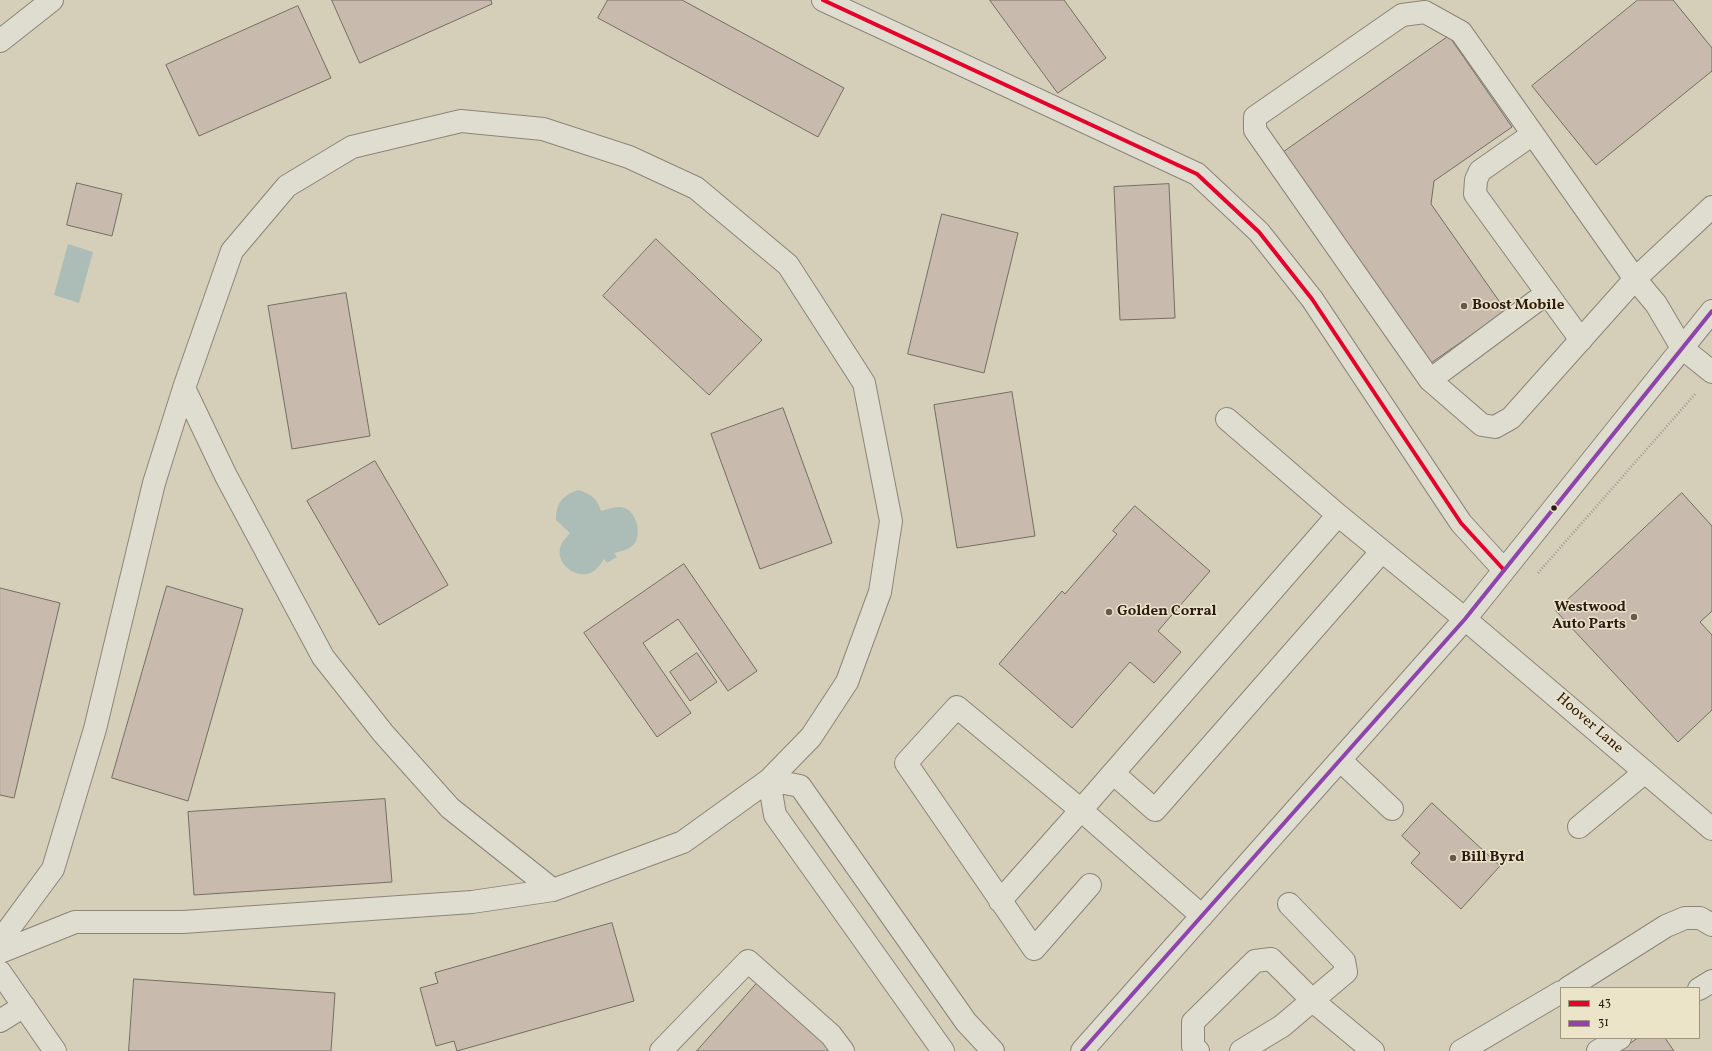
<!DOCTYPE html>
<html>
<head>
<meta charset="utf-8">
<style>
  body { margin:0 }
  #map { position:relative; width:1712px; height:1051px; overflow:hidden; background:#d5cfb9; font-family:Vollkorn,serif }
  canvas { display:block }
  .legend { position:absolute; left:1560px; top:987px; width:140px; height:52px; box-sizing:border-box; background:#ece4c9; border:1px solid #9e9480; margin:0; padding:5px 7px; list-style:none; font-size:12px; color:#2a1b13 }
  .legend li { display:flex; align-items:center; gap:8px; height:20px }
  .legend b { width:20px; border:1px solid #9e9480 }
</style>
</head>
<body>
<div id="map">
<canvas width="1712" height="1051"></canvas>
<ul class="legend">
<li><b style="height:5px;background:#e4002b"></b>43</li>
<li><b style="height:5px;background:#8e44ad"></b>31</li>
</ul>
</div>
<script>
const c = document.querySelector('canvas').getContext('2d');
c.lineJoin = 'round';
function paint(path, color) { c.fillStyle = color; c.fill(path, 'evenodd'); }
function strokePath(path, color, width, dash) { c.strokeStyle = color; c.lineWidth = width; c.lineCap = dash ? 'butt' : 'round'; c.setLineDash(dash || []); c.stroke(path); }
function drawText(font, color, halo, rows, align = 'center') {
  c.font = font + ' Vollkorn,serif'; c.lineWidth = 3; c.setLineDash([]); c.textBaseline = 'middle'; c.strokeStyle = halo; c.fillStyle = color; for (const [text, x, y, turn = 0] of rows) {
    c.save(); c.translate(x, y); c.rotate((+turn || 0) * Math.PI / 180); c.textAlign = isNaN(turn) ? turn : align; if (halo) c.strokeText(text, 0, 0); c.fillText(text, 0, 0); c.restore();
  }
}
paint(new Path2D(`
  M68,244L93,252L79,303L54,295Z
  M578,490C591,494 597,498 601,511C609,509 617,505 625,508C637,513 642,535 634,544C628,550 622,551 614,553L617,557L607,563L604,559C601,563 598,568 594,571C576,582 552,562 562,543C564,539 568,536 570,533L556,520C556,503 562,496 578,490Z`), '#acbdb7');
const building = new Path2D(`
  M332,0H491L492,4L360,63Z
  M608,0H682L844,88L818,137L598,18Z
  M990,0H1064L1106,58L1058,93Z
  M1638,0H1673L1712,48V71L1596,165L1532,86Z
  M298,6L331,78L199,136L166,65Z
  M1449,36L1512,127L1434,181L1431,204L1506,311L1425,367L1278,156Z
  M77,183L122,194L112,236L67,225Z
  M1169,184L1175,318L1120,320L1114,187Z
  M942,214L1018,233L984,373L908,354Z
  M656,239L762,340L709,395L603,296Z
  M346,293L370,436L292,449L268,306Z
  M1012,392L1035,536L957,548L934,405Z
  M783,408L832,543L760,569L711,434Z
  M375,461L448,585L379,625L307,501Z
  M1682,493L1712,526V611L1700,622L1712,635V710L1678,742L1556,611Z
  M1135,506L1210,571L1158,631L1181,652L1154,683L1130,662L1072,728L999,664L1062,591L1065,594L1117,534L1113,531Z
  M684,564L757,671L728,691L678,619L643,643L691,713L657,737L584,633Z
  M167,586L243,609L188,801L112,778Z
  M0,588L60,603L14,798L0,795Z
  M697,653L717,682L690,701L670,672Z
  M385,799L392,882L194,895L188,812Z
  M1432,803L1500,866L1461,909L1411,863L1420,853L1402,836Z
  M612,923L634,1001L457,1051L454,1041L436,1046L420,988L438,983L435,973Z
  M134,979L335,993L331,1051H129Z
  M759,981L833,1047L830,1051H697Z
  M1638,1038H1665L1674,1051H1620Z`);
paint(building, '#c8bbad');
strokePath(building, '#736d62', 1);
const minor = new Path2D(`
  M823,0L1197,174L1259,232L1312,299L1461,523L1504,570
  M1425,12L1461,32L1635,279L1511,418L1495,427L1482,425L1430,380L1255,130V117L1402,15Z
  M0,41L52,0
  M1533,134L1480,171L1476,180L1475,194L1581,340
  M1712,207L1635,279L1656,304L1682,348L1712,372
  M1430,380L1547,293
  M1227,419L1338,515
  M1340,760L1392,809
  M1113,773L1155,810L1382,551
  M1579,827L1645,772
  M1000,901L1081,810L957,707L906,763L1034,949L1090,885
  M1202,916L1081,810L1338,515L1465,619L1712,829
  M0,941L53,869L95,729L154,483L184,388
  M0,952L75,922H183L472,902L553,890L683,842L769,780L811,737L847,682L880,592L891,521L864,383L788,265L696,188L629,157L543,129L461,121L352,147L287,186L232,251L184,388L226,476L323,657L383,733L450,808L553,890
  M0,972L55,1051
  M1568,988L1666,926L1685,918H1700L1712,925
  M1699,989L1712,981
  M0,1021L24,1006
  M661,1051L748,961L831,1035L843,1051
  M943,1051L775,815L769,780L800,786L966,1022L993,1051
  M1082,1051L1465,619L1712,311
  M1198,1051L1193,1046V1022L1255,961L1271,959L1313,1001L1373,1051
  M1241,1051L1282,1026L1346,972L1344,961L1289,904
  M1461,1051L1561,992
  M1598,1051L1620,1038`);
strokePath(minor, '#8b8578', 24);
strokePath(new Path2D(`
  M1538,573L1696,393`), '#9e9a91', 2.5, [1, 2]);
strokePath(minor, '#dfdcd0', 22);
strokePath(new Path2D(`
  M823,0L1197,174L1259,232L1312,299L1461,523L1504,570`), '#e4002b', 4);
strokePath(new Path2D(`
  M1082,1051L1465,619L1712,311`), '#8e44ad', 4);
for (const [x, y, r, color] of [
  [1464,306,4,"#665a4d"],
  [1554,508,3.5,"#2a1b13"],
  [1109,612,4,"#665a4d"],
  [1634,617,4,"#665a4d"],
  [1453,858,4,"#665a4d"]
]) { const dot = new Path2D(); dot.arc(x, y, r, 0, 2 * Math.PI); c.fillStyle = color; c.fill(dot); strokePath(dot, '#ece4c9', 1.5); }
drawText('bold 15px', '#2a1b13', '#ece4c9', [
  ["Boost Mobile",1472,306],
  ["Westwood",1626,608,"right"],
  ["Auto Parts",1626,625,"right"],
  ["Golden Corral",1117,612],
  ["Bill Byrd",1461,858]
], 'left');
drawText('15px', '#2a1b13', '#ece4c9', [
  ["Hoover Lane",1589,724,41]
]);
</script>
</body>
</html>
